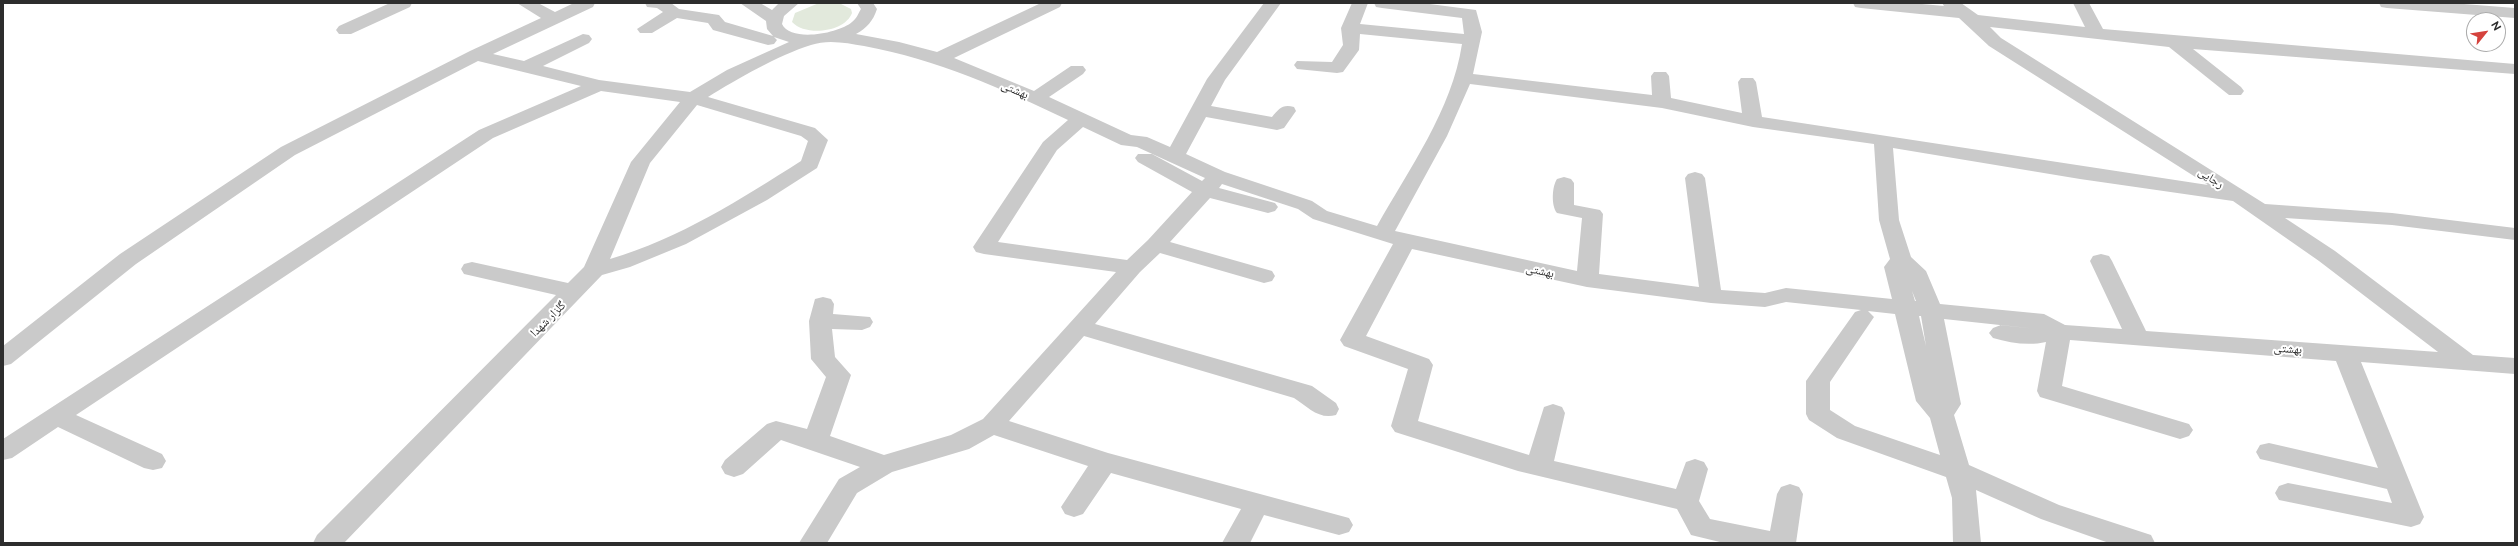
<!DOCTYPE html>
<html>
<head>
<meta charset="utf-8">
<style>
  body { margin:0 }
  #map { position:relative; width:2518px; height:546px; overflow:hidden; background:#fff; font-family:Raleway,sans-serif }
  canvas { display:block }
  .frame { position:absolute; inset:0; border:4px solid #2d2d2d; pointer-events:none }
  .north { position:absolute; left:2466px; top:12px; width:40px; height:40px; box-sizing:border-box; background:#fff; border:1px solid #ababab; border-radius:50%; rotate:60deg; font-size:11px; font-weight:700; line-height:16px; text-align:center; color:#2d2d2d }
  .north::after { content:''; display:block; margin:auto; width:14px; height:18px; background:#d5433e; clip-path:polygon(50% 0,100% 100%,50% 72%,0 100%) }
</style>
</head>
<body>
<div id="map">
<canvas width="2518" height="546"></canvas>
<div class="frame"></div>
<div class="north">N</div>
</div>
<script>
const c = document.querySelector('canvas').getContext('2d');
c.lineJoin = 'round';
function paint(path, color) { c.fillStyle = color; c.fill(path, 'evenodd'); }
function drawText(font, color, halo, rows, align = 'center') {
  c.font = font + ' Raleway,"Noto Naskh Arabic",sans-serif'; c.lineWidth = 4; c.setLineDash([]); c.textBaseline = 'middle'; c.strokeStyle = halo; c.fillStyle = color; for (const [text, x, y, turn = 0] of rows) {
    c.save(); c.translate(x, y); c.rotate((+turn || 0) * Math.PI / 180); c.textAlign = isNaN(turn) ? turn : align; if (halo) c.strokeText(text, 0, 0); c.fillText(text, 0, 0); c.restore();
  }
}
paint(new Path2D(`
  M819,3H839L851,9L852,13C845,32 806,37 792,22L795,13Z`), '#e2e9dc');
paint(new Path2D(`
  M390,3H412L410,7L351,34H339L336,30L339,26Z
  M517,3H538L555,12L574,3H595L593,7L493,54L524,61L583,34L589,35L592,39L589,43L543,66L599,80L690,92L727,70L789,42L774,37L777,40L774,44L768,45L713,30L708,23L677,18L652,33H640L637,29L663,12L657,8L647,7L645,3H671L679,9L719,15L725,22L773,36L767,29L766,21L740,3H760L772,10L779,3H799L784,16L782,24C791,43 840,33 852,22C857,18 858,14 861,9L857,3H873L877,9C873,21 867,28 856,34L899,42L937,52L1041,3H1062L1060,7L954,58L1034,91L1071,66H1083L1086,70L1083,74L1049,97L1131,135L1147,137L1170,147L1207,79L1264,3H1281L1225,80L1211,106L1272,117C1279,109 1282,104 1294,107L1296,111L1284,128L1277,130L1206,117L1186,154L1225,172L1312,201L1327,211L1377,226C1409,169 1452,110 1462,44L1360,34L1359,50L1343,72L1337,73L1297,69L1294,65L1297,61L1332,62L1343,45L1341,28L1352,3H1368L1360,24L1464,34L1462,18L1382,8L1376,7L1374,3H1422L1476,10L1482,32L1473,74L1652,95L1651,76L1654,72H1666L1669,76L1671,98L1742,113L1738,82L1741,78H1753L1756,82L1762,117L2208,185L1989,46L1959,18L1861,8L1855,7L1853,3H1911L1944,6L1942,3H1961L1978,15L2085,27L2073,3H2089L2103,29L2515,64V74L2193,49L2241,87L2244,91L2241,95H2229L2169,47L1990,27L2001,38L2265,204L2392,213L2515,228V240L2392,225L2285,218L2335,251L2473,355L2515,358V374L2361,362L2424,517L2420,524L2411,527L2279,500L2275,493L2279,486L2288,483L2392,503L2387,489L2269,461L2260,459L2256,452L2260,445L2269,443L2378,468L2336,361L2070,340L2062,386L2189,424L2193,430L2189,436L2180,439L2040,397L2037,391L2046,342C2029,346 2010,343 1993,338L1989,333L1993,328L2001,325L2037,329L1944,319L1961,404L1954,415L1969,465L2059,505L2151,535L2155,543H2109L2041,519L1976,490L1981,543H1953L1952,498L1946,477L1837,438L1809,420L1806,414V381L1855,312L1861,310L1786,302L1765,307L1711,303L1587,287L1412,249L1366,336L1429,359L1433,365L1418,421L1529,455L1544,407L1553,404L1562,407L1565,413L1554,461L1676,489L1686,462L1695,459L1704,462L1708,469L1699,501L1710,519L1770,531L1777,494L1781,487L1790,484L1799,487L1803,494L1796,543H1724L1691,535L1677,509L1518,471L1395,432L1391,426L1408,369L1344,346L1340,340L1393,244L1313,219L1298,209L1222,184L1219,188L1275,203L1278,207L1275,211L1268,213L1210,198L1170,242L1272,271L1275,276L1272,281L1264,283L1160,253L1140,272L1095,324L1312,386L1336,403L1339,409L1336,415C1319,420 1308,407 1294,398L1084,336L1009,421L1108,453L1349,518L1353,525L1349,532L1339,535L1264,515L1250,543H1222L1241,509L1111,473L1083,514L1074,517L1065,514L1061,507L1088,466L994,435L969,449L892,472L857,493L827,543H799L839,479L860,467L781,440L743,474L734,477L725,474L721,467L725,460L767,424L776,421L807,429L826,377L811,359L809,321L815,299L823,297L831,299L834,304L833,314L870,317L873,322L870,327L862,330L832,329L835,357L851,375L830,436L884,455L951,435L983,419L1116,272L984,254L976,252L973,247L1043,142L1068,120C1003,89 936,59 864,46C847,43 828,39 811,45C779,55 737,79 708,97L815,128L828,140L817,168L767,200L686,244L630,267L602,275L344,543H313L317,535L556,295L464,274L461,269L464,264L472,262L568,283L584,267L631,162L680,102L601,91L493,138L76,415L162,454L166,461L162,468L153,470L144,468L58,427L12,458L3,460V439L479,130L581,86L478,61L295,155L136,264L11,364L3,366V346L120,254L281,147L470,51L541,18ZM1470,84L1662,108L1753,127L1874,144L1879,220L1890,259L1884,267L1892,299L1786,288L1765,293L1721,290L1705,178L1702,174L1695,172L1688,174L1685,178L1699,287L1599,274L1603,214L1600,210L1574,205V183L1571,179L1564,177L1557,179C1552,186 1551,206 1557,213L1582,218L1577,271L1395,231L1447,136ZM697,105L801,136L808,141L801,161C741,199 679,239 610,259L650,163ZM1083,127L1121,145L1137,147L1205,178L1202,181L1152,154H1138L1135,158L1138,162L1192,192L1148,240L1127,260L998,242L1057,150ZM1893,148L2080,179L2233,201L2319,261L2438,352L2146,331L2112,261L2109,256L2101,254L2093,256L2090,261L2122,329L2065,325L2044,314L1940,304L1926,271L1911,257L1899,220ZM1912,291L1916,301H1915ZM1868,311L1895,314L1916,401L1930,418L1940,455L1855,426L1830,410V382L1874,317ZM1919,316H1921L1926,346Z
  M2379,3H2451L2515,8V18L2387,8L2381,7Z`), '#cacaca');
drawText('12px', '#2d2d2d', '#fff', [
  ["بهشتی",1015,90,23],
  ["رجایی",2211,178,33],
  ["بهشتی",1540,271,12],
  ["گلزار شهدا",548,319,-45],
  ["بهشتی",2288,349,4]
]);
</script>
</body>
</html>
